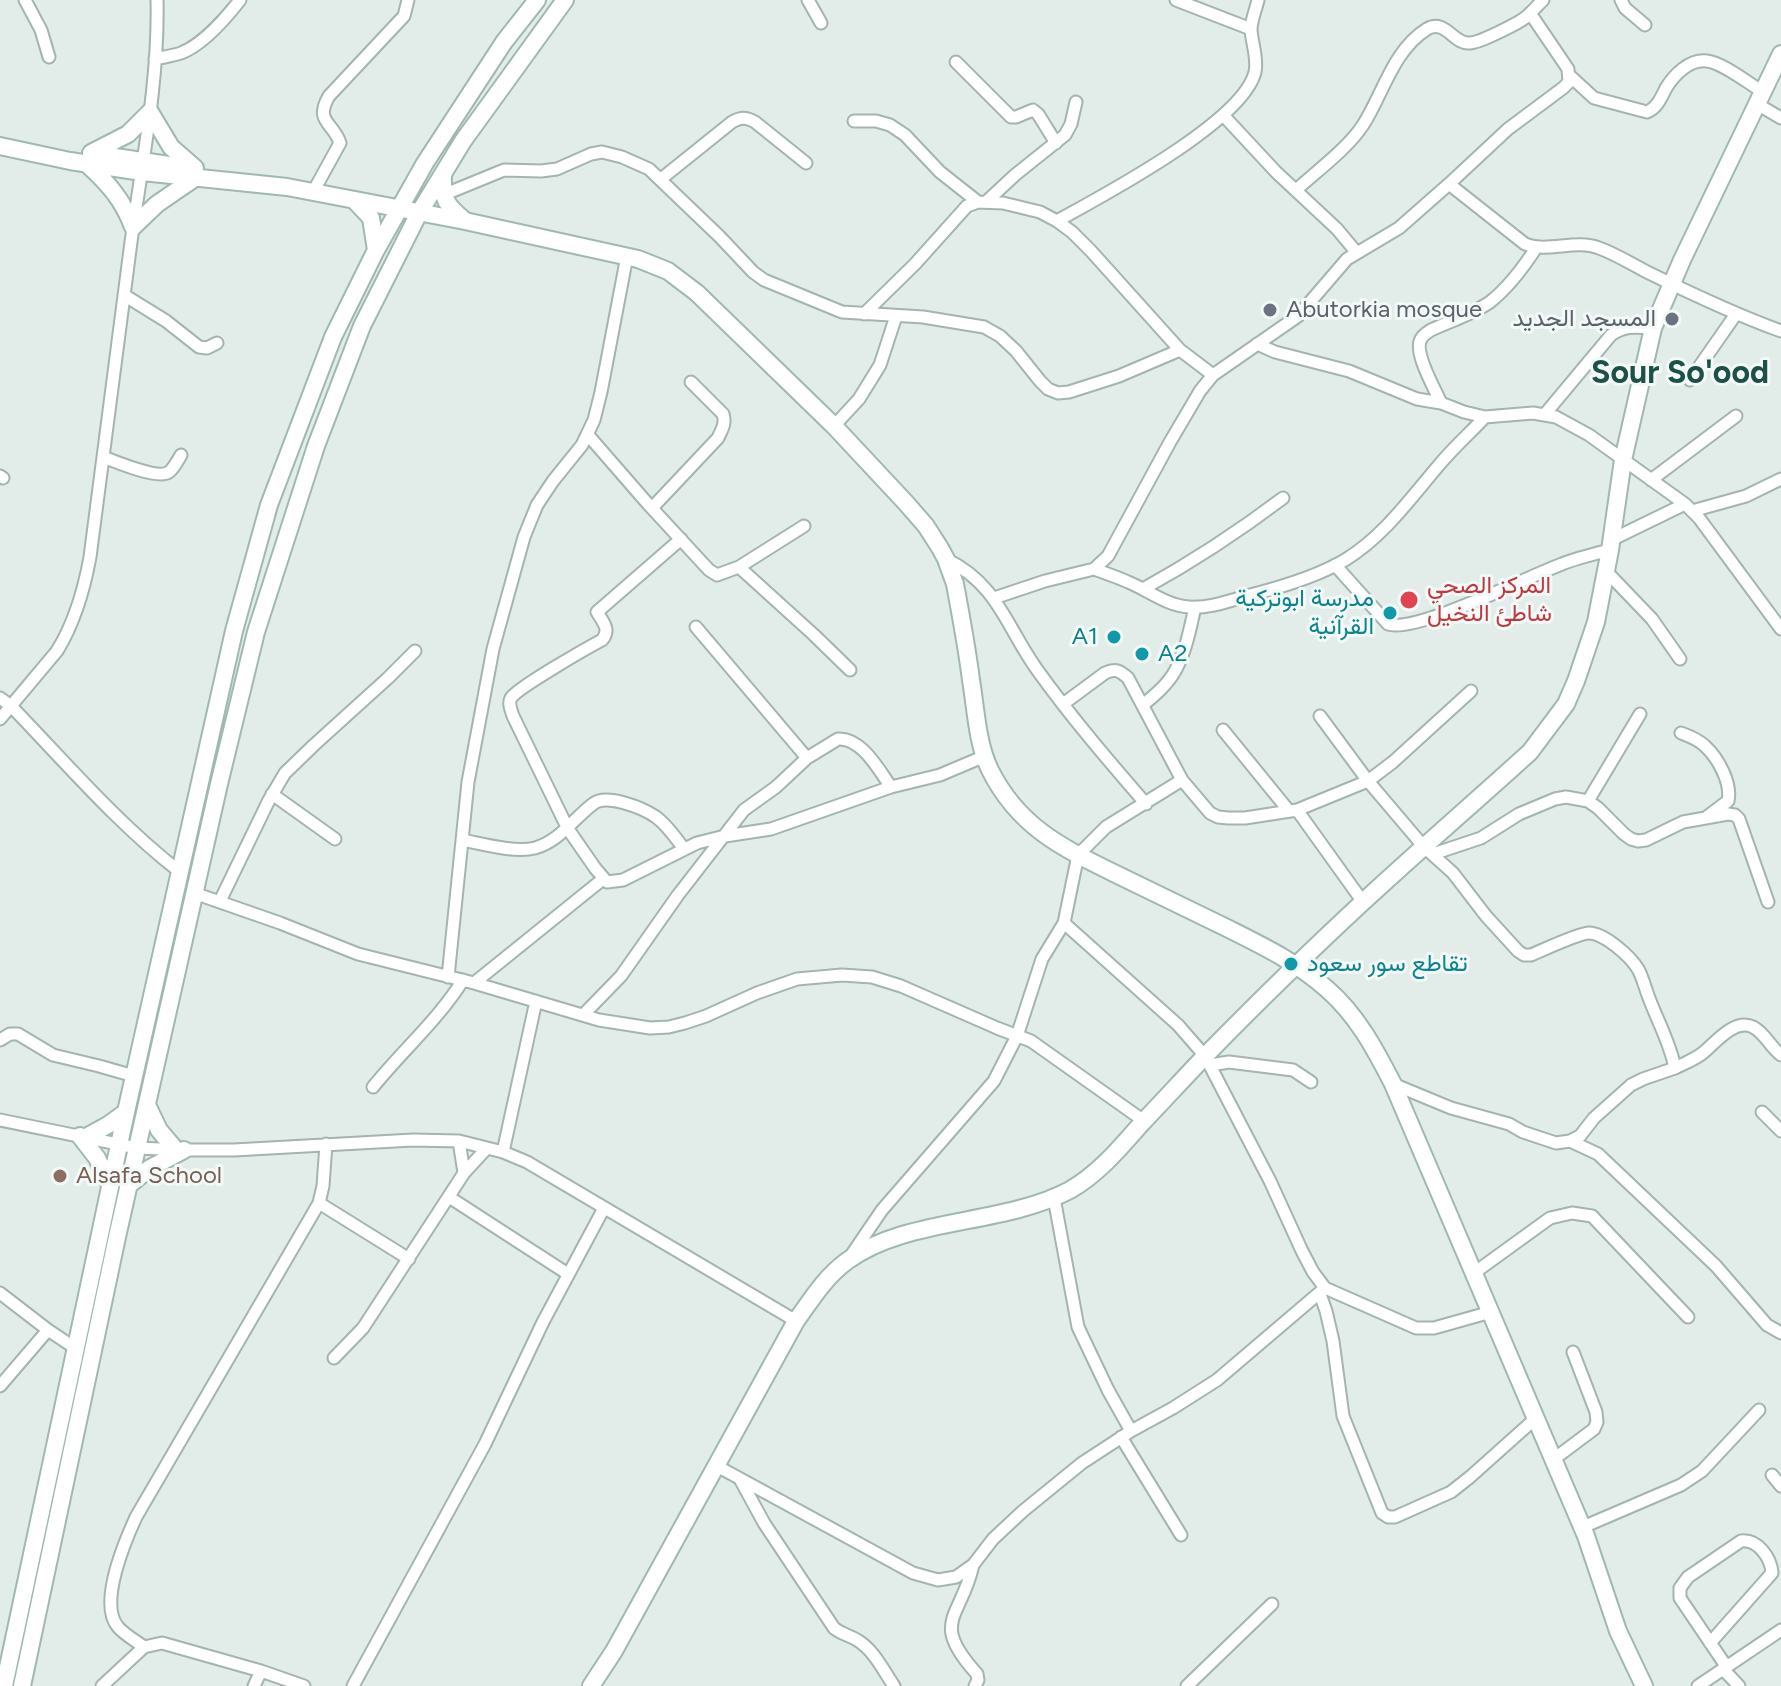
<!DOCTYPE html>
<html>
<head>
<meta charset="utf-8">
<style>
  body { margin:0 }
  canvas { display:block; background:#e2ece9 }
</style>
</head>
<body>
<canvas width="1781" height="1686"></canvas>
<script>
const c = document.querySelector('canvas').getContext('2d');
c.lineJoin = 'round';
function strokePath(path, color, width, dash) { c.strokeStyle = color; c.lineWidth = width; c.lineCap = dash ? 'butt' : 'round'; c.setLineDash(dash || []); c.stroke(path); }
function drawText(font, color, halo, rows, align = 'center') {
  c.font = font + ' Figtree,Vazirmatn,sans-serif'; c.lineWidth = 6; c.setLineDash([]); c.textBaseline = 'middle'; c.strokeStyle = halo; c.fillStyle = color; for (const [text, x, y, turn = 0] of rows) {
    c.save(); c.translate(x, y); c.rotate((+turn || 0) * Math.PI / 180); c.textAlign = isNaN(turn) ? turn : align; if (halo) c.strokeText(text, 0, 0); c.fillText(text, 0, 0); c.restore();
  }
}
const street = new Path2D(`
  M25,0L41,30L49,57
  M808,0L821,23
  M1176,0L1251,29
  M1621,0L1625,8L1645,25
  M155,59C163,57 172,56 181,53C202,45 226,18 240,0
  M956,62L1011,117H1016L1033,110L1038,114L1056,143
  M1569,75L1594,98L1647,112C1657,108 1661,98 1666,88C1674,75 1689,59 1707,61C1723,63 1748,83 1763,92
  M1757,104L1781,118
  M1223,115L1276,172L1337,229L1357,253
  M854,121H876L890,125L905,135L940,172L978,202
  M661,179L732,122C741,117 746,117 755,122L806,163
  M1449,184L1525,244C1548,253 1575,239 1599,248C1616,254 1633,265 1649,273C1692,294 1736,315 1781,331
  M1296,190C1317,171 1348,148 1363,125C1383,94 1393,50 1427,29C1445,18 1454,45 1470,43C1479,43 1519,23 1526,17C1532,12 1537,6 1543,0
  M313,192L340,143C333,122 314,122 329,96L404,16L408,0
  M443,195L504,170L541,171L557,169L591,154L602,152L622,157L649,169L720,237L753,272L764,280L842,312L923,317L984,327L1000,336L1016,351L1040,381L1048,389L1058,393L1069,392L1119,376L1180,350L1213,375
  M986,202L1015,175L1065,135L1071,124L1076,102
  M1057,221C1102,196 1243,122 1255,72C1258,58 1252,44 1251,30C1251,21 1256,9 1258,0
  M124,295L166,321L199,347L207,348L217,343
  M864,314L915,264L967,206L978,202L1003,203L1040,212L1057,221L1072,232L1091,251L1180,350
  M1257,344L1275,352L1349,371L1417,399L1441,403L1464,412L1485,417L1533,413L1556,417L1589,435L1685,504L1699,518L1781,629
  M1690,380L1736,314
  M1441,403C1435,389 1413,352 1421,339C1423,335 1428,332 1431,330C1450,321 1473,314 1490,302C1509,287 1523,268 1536,248
  M1545,414L1611,335C1625,325 1637,327 1653,328
  M834,426L859,399L880,365L896,316
  M588,435L648,504L709,570L717,575L739,567L804,526
  M103,457C117,462 158,480 169,472C174,468 178,460 181,455
  M0,476L3,478
  M1651,480L1736,416
  M652,508L718,438C722,429 726,424 723,414L691,382
  M1692,511L1746,496L1781,479
  M681,539L597,612C603,622 611,630 602,640C587,648 517,688 511,698C508,703 511,710 513,716L568,829L595,868L607,882L623,880L697,843L725,836L771,829L891,787L940,775L985,756
  M1611,540L1685,504
  M946,559C999,585 1006,627 1038,671C1071,717 1108,760 1146,804
  M1335,565L1388,624C1415,634 1529,576 1562,564C1577,558 1594,554 1610,550
  M739,567L814,635L850,670
  M1094,569C1105,573 1117,577 1128,582C1148,590 1167,606 1189,607C1210,609 1234,599 1254,594C1285,586 1318,576 1345,560C1384,536 1410,499 1439,465C1453,448 1470,433 1485,417
  M1605,570L1652,619L1680,659
  M1143,589C1192,562 1238,532 1283,498
  M994,598L1045,581L1094,569L1108,556L1170,442L1200,391L1213,375L1298,316L1347,259L1399,228L1449,184L1508,129L1563,88L1569,82L1568,69L1530,13
  M696,627L807,758
  M0,698L11,706C66,763 118,824 180,872
  M1063,704L1105,673C1116,668 1120,671 1128,678L1182,780L1210,813L1218,817L1228,818H1245L1297,810L1368,781L1393,762L1471,691
  M1143,705C1155,695 1168,684 1175,671C1186,651 1190,629 1195,607
  M1320,716L1368,781L1424,847L1453,873L1486,916L1518,951L1524,955H1531C1543,950 1579,933 1589,933C1604,933 1630,956 1638,969C1643,978 1645,988 1649,998C1658,1022 1670,1043 1675,1068L1643,1079L1631,1085L1594,1118L1580,1136L1570,1141L1556,1143L1523,1132L1509,1124L1451,1108L1393,1084
  M0,719L57,651C75,622 84,590 90,557C104,452 117,347 131,242C142,162 159,81 157,0
  M1223,730L1289,811
  M1681,733C1689,736 1698,739 1705,746C1718,758 1732,783 1728,801L1708,816
  M272,794L335,839
  M1588,801L1640,714
  M1297,810L1363,902
  M462,840C483,844 515,853 535,848C560,841 573,819 593,804C606,793 643,808 656,817C667,825 676,838 684,849
  M1433,854L1481,838L1519,814L1555,799L1566,797L1588,801L1598,808L1624,834L1631,839L1638,841L1646,840L1683,822L1728,814L1735,815L1739,819L1768,902
  M194,893L280,923L358,954L474,983L599,1020L650,1028L669,1027L685,1023L706,1016L757,993L797,979L842,975L872,977L901,986L997,1028L1031,1041L1144,1121
  M220,901L269,800L285,773L314,745L388,678L415,651
  M1064,923L1178,1025L1205,1056L1270,1181L1302,1251L1313,1272L1325,1288L1416,1328H1434L1491,1312
  M448,977L468,782L493,649L524,537L537,505L553,481L582,445L594,420L601,392L627,256
  M474,983L603,879
  M583,1015L621,976L678,895L744,810L776,787L807,758L838,739C861,737 879,770 891,787
  M0,1040L10,1034H18L53,1055L99,1066L134,1076
  M1210,1065L1229,1062L1293,1070L1311,1082
  M1675,1068C1685,1063 1696,1059 1704,1052C1716,1042 1735,1018 1753,1027C1765,1033 1770,1047 1781,1055
  M373,1087C402,1051 438,1020 463,980
  M1762,1112L1781,1131
  M0,1120L137,1148L184,1150H234L413,1140L459,1141L503,1152L527,1162L796,1321
  M1570,1141L1598,1154L1716,1266L1767,1325L1781,1333
  M503,1152L536,1001
  M464,1173L487,1148
  M449,1197L568,1274
  M1054,1198L1078,1327L1108,1390L1131,1431
  M319,1203L409,1259
  M850,1257L882,1210L994,1081L1017,1036L1042,959L1064,923L1078,855L1106,827L1182,780
  M1474,1273L1550,1218L1572,1213L1592,1216L1688,1317
  M0,1293L48,1330L75,1348
  M1320,1294L1326,1311L1333,1341L1343,1416L1382,1513L1388,1517H1395L1451,1492L1470,1477L1536,1418
  M334,1358L363,1328L464,1173L459,1141
  M0,1386L48,1330
  M1121,1437L1181,1535
  M1554,1459L1594,1429L1597,1422L1596,1412L1573,1352
  M715,1465L913,1573L938,1580L956,1577L973,1565L993,1539L1023,1511L1082,1463L1131,1431L1173,1408L1217,1380L1325,1288
  M1772,1475L1781,1486
  M740,1479L764,1523L834,1628C841,1634 849,1635 857,1640C874,1650 883,1670 894,1686
  M1583,1527L1681,1485L1702,1471L1759,1410
  M973,1565C961,1619 929,1621 977,1674L978,1680L975,1686
  M1710,1643L1772,1573C1771,1558 1758,1539 1741,1541L1688,1577L1680,1588V1598L1726,1666
  M144,1647C136,1641 125,1635 118,1627C98,1604 125,1541 136,1517L319,1203L323,1186L326,1144
  M1723,1669L1739,1686
  M102,1686L144,1647L162,1643L261,1671L304,1686
  M254,1686L261,1671
  M353,1686L485,1444L543,1322L604,1208
  M1187,1686L1272,1604
  M1698,1686L1781,1630`);
const secondary = new Path2D(`
  M0,146L70,161L142,172L287,187L465,221L638,259L668,271L697,293L834,426L906,503L926,526L940,548L946,559L955,584C961,616 967,648 971,680C976,710 977,743 990,770C1020,830 1067,850 1124,878C1159,895 1194,912 1229,929C1263,946 1298,963 1327,989C1357,1015 1375,1049 1393,1084L1586,1536L1618,1631L1644,1686
  M91,153L128,134L150,112L171,147L195,168
  M102,155L182,167
  M87,164C108,183 123,200 133,227L157,204L195,178
  M443,175C442,199 446,205 464,220
  M354,200L371,218L376,250
  M148,1107L159,1130L175,1149
  M80,1136L97,1158L110,1185
  M86,1137L108,1125L126,1112
  M129,1185L150,1168L184,1150
  M4,1686L126,1112L234,631L269,505L333,337L376,250L425,163L504,42L537,0
  M22,1686L117,1237L219,784L256,632L316,446L362,326L419,213L463,141L565,0
  M591,1686L614,1651L796,1321C811,1300 825,1277 847,1261C907,1217 1002,1226 1070,1190C1098,1174 1120,1148 1141,1124C1163,1101 1185,1077 1207,1054C1258,1002 1310,951 1363,902C1418,851 1475,802 1530,752L1566,704L1576,681L1596,622L1610,550L1623,460L1653,328L1682,260L1781,54`);
strokePath(street, '#a4b4b1', 15);
strokePath(secondary, '#a0b8b2', 20);
strokePath(street, '#fff', 11);
strokePath(secondary, '#fff', 16);
for (const [x, y, r, color] of [
  [1270,310,8,"#6b7280"],
  [1672,319,8,"#6b7280"],
  [1409,600,10,"#e0444e"],
  [1390,613,8,"#0f9aa8"],
  [1114,637,8,"#0f9aa8"],
  [1142,654,8,"#0f9aa8"],
  [1291,964,8,"#0f9aa8"],
  [60,1176,8,"#8d6e63"]
]) { const dot = new Path2D(); dot.arc(x, y, r, 0, 2 * Math.PI); c.fillStyle = color; c.fill(dot); strokePath(dot, '#f2f9f6', 3); }
drawText('24px', '#5b616d', '#f2f9f6', [
  ["Abutorkia mosque",1286,310],
  ["المسجد الجديد",1656,319,"right"]
], 'left');
drawText('24px', '#be3a42', '#f2f9f6', [
  ["المركز الصحي",1427,586],
  ["شاطئ النخيل",1427,614]
], 'left');
drawText('24px', '#0d838f', '#f2f9f6', [
  ["مدرسة ابوتركية",1374,599],
  ["القرآنية",1374,627],
  ["A1",1098,637],
  ["A2",1158,654,"left"],
  ["تقاطع سور سعود",1307,964,"left"]
], 'right');
drawText('24px', '#785e54', '#f2f9f6', [
  ["Alsafa School",76,1176]
], 'left');
drawText('bold 32px', '#1d5048', '#f2f9f6', [
  ["Sour So'ood",1680,374]
]);
</script>
</body>
</html>
